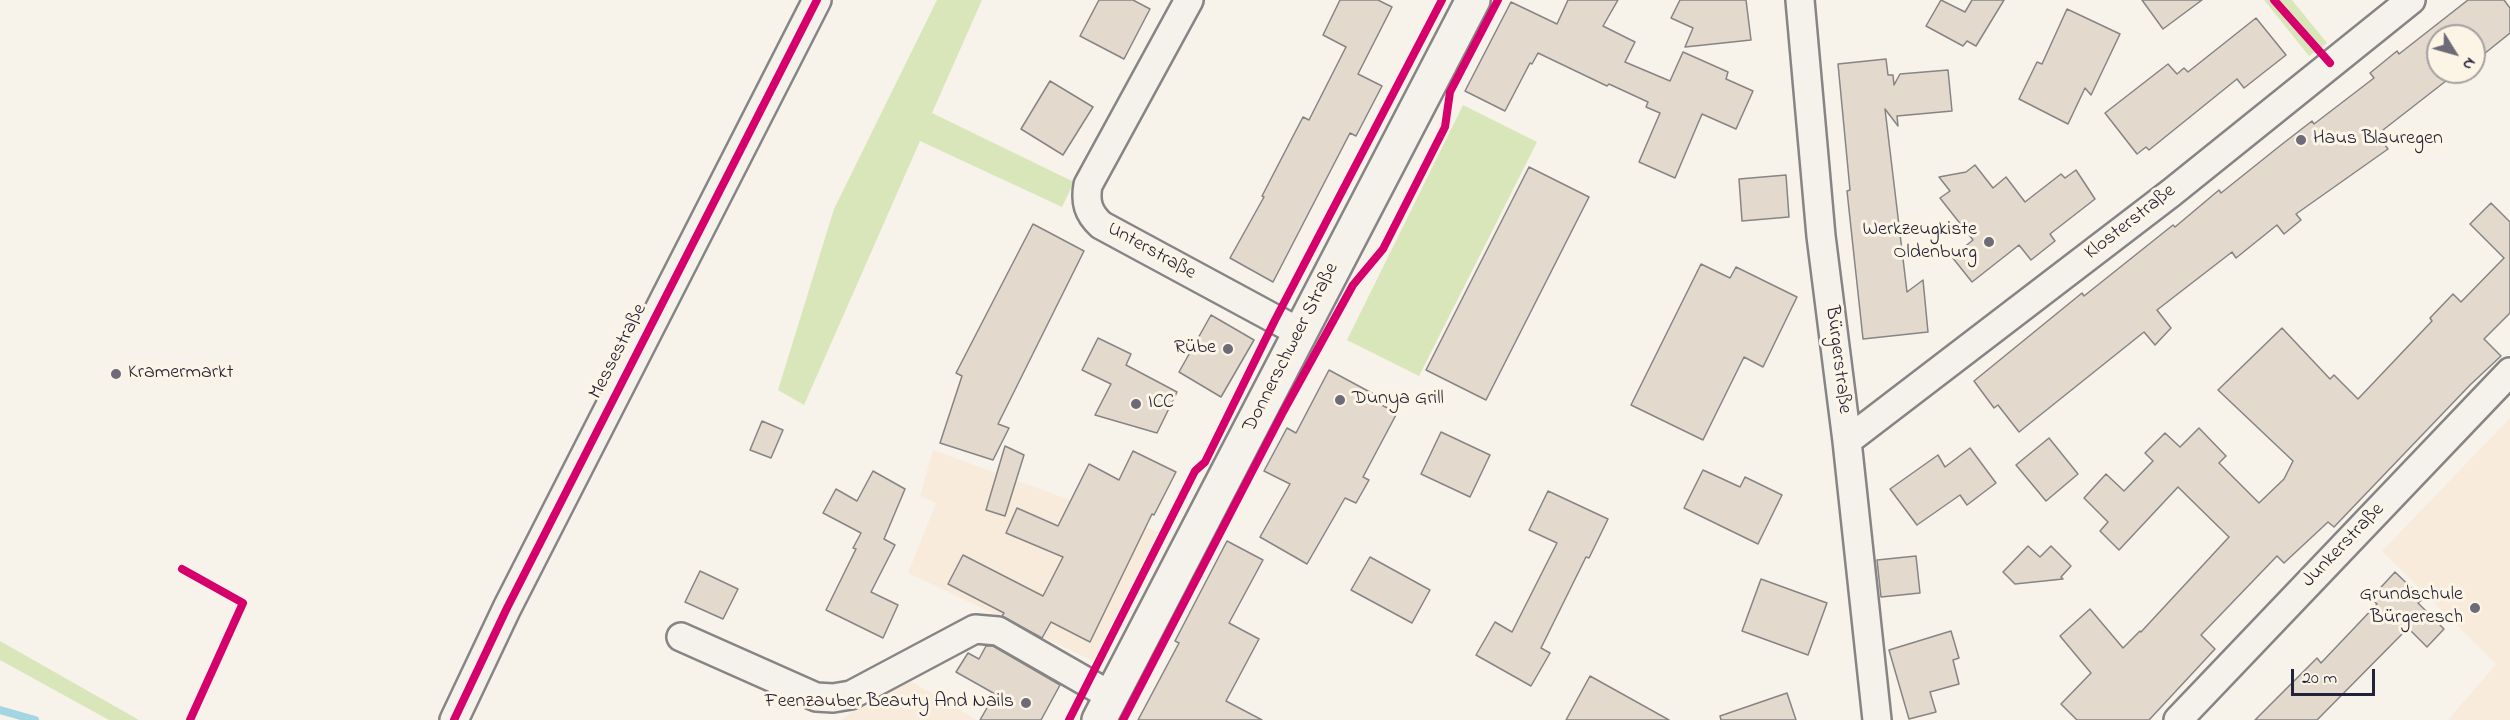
<!DOCTYPE html>
<html>
<head>
<meta charset="utf-8">
<style>
  body { margin:0 }
  #map { position:relative; width:2510px; height:720px; overflow:hidden; background:#f7f3ea; font-family:"Indie Flower",sans-serif }
  canvas { display:block }
  .north { position:absolute; left:2426px; top:24px; width:60px; height:60px; box-sizing:border-box; background:#fcf5e5; border:2px solid #a5a1a1; border-radius:50%; rotate:127deg; font-size:16px; font-weight:700; line-height:24px; text-align:center; color:#22223b }
  .north::after { content:''; display:block; margin:auto; width:21px; height:27px; background:#6d6b78; clip-path:polygon(50% 0,100% 100%,50% 72%,0 100%) }
  .scale { position:absolute; left:2291px; top:669px; width:84px; height:27px; box-sizing:border-box; border:3px solid #22223b; border-top:0; padding-left:8px; font-size:18px; line-height:21px; white-space:nowrap; color:#22223b; -webkit-text-stroke:4px #fcf5e5; paint-order:stroke }
</style>
</head>
<body>
<div id="map">
<canvas width="2510" height="720"></canvas>
<div class="north">N</div>
<div class="scale">20 m</div>
</div>
<script>
const c = document.querySelector('canvas').getContext('2d');
c.lineJoin = 'round';
function paint(path, color) { c.fillStyle = color; c.fill(path, 'evenodd'); }
function strokePath(path, color, width, dash) { c.strokeStyle = color; c.lineWidth = width; c.lineCap = dash ? 'butt' : 'round'; c.setLineDash(dash || []); c.stroke(path); }
function drawText(font, color, halo, rows, align = 'center') {
  c.font = font + ' "Indie Flower",sans-serif'; c.lineWidth = 6; c.setLineDash([]); c.textBaseline = 'middle'; c.strokeStyle = halo; c.fillStyle = color; for (const [text, x, y, turn = 0] of rows) {
    c.save(); c.translate(x, y); c.rotate((+turn || 0) * Math.PI / 180); c.textAlign = isNaN(turn) ? turn : align; if (halo) c.strokeText(text, 0, 0); c.fillText(text, 0, 0); c.restore();
  }
}
paint(new Path2D(`
  M2510,418V720H2448L2496,664L2382,551Z
  M933,450L1158,532L1093,661L908,573L936,503L920,496Z
  M902,676L977,720H841Z`), '#f8ebdb');
paint(new Path2D(`
  M937,0H982L932,113L1074,182L1062,207L920,141L804,405L778,390L834,209Z
  M2264,0H2292L2327,43L2309,56Z
  M1463,105L1537,142L1419,376L1347,340Z
  M0,641L139,720H109L0,660Z`), '#d9e6ba');
strokePath(new Path2D(`
  M0,710L35,720`), '#a3d5e3', 8);
const building = new Path2D(`
  M1099,0H1133L1150,9L1124,59L1080,36Z
  M1340,0H1378L1392,7L1358,74L1382,86L1356,136L1350,133L1273,282L1230,258L1264,197L1262,196L1303,117L1309,120L1346,47L1323,35Z
  M1568,0H1618L1603,26L1635,42L1625,62L1670,81L1683,52L1728,72L1726,79L1753,91L1736,129L1702,114L1675,178L1639,162L1660,113L1646,107L1648,102L1609,84L1607,86L1538,53L1532,64L1530,63L1505,111L1465,91L1511,2L1557,24Z
  M1680,0H1746L1751,40L1685,47L1693,28L1671,18Z
  M1941,0L1965,12L1972,0H2004L1976,46L1967,41L1963,46L1926,26Z
  M2142,0H2202L2163,29Z
  M2468,0H2504L2510,8V33L2474,62V36H2438V72H2461L2452,79L2451,77L2383,130L2385,133L2379,137L2388,149L2296,214L2301,220L2284,234L2277,225L2236,258L2232,252L2157,310L2171,328L2155,345L2144,332L2019,432L1998,405L1994,408L1974,381L2082,293L2084,296L2173,225L2175,227L2219,190L2221,193L2281,145L2312,121L2314,124L2374,78L2370,73L2397,51L2399,54Z
  M2067,9L2120,34L2091,95L2085,88L2068,124L2019,99L2037,62L2042,64Z
  M2256,18L2286,55L2244,88L2237,79L2149,150L2146,147L2137,154L2105,113L2168,64L2177,74L2184,68L2188,72Z
  M1886,59L1888,75H1893L1894,85L1900,74L1948,70L1952,111L1897,116L1898,126L1885,109L1907,292L1923,280L1928,332L1863,339L1847,191L1850,190L1838,64Z
  M1050,81L1093,107L1063,155L1021,129Z
  M1975,165L1993,188L2006,177L2025,202L2061,174L2065,178L2076,170L2095,199L2050,234L2055,241L2031,260L2019,245L1972,282L1952,257L1973,240L1940,198L1950,191L1939,177L1966,172Z
  M1529,167L1589,197L1486,400L1426,370Z
  M1786,175L1789,217L1742,221L1739,179Z
  M2491,203L2510,222V313L2484,339L2501,356L2470,385L2334,527L2328,522L2284,563L2277,556L2201,635L2215,649L2149,720H2077L2061,704L2091,673L2060,636L2090,609L2123,648L2140,631L2141,632L2229,537L2178,487L2119,550L2100,531L2108,522L2084,498L2106,474L2124,491L2153,461L2145,453L2165,433L2180,447L2199,428L2226,456L2219,463L2259,503L2284,479L2293,461L2218,390L2282,328L2330,379L2334,375L2358,399L2432,321L2430,318L2453,294L2461,302L2504,258L2470,224Z
  M1033,224L1084,251L998,424L1009,428L993,460L940,443L962,376L956,373Z
  M1701,264L1730,278L1736,267L1797,297L1763,367L1744,357L1703,440L1631,405Z
  M1211,315L1254,340L1221,397L1179,372Z
  M1098,338L1131,354L1126,365L1177,392L1157,433L1095,415L1111,384L1082,370Z
  M1329,370L1381,398L1378,403L1397,413L1363,477L1369,480L1356,503L1345,498L1307,564L1260,537L1290,484L1264,471L1287,428L1296,433Z
  M762,421L783,430L771,458L750,450Z
  M1441,432L1490,455L1470,497L1421,474Z
  M2049,438L2078,474L2046,501L2016,465Z
  M1005,446L1024,455L1005,516L986,510Z
  M1970,448L1996,483L1967,505L1960,495L1917,525L1890,489L1938,455L1945,467Z
  M1133,451L1176,472L1154,515L1152,514L1090,642L1051,622L1042,638L1002,616L1004,613L948,584L963,555L1043,596L1063,557L1006,533L1017,508L1058,526L1089,464L1119,480Z
  M1703,470L1740,487L1745,477L1782,495L1758,544L1684,508Z
  M873,471L905,489L884,539L895,545L871,592L898,605L883,638L826,610L856,549L853,548L861,533L823,513L836,489L857,501Z
  M1548,491L1608,519L1589,558L1586,557L1541,648L1550,653L1531,686L1476,655L1495,622L1512,632L1557,543L1529,530Z
  M1227,541L1263,560L1229,623L1259,639L1226,701L1262,720H1138L1179,643L1175,641Z
  M2028,546L2040,557L2051,546L2071,566L2061,577L2063,579L2015,584L2003,572Z
  M1916,556L1920,593L1881,597L1877,560Z
  M1370,557L1430,590L1412,623L1351,590Z
  M700,571L738,589L723,619L685,602Z
  M2395,572L2423,599L2418,603L2444,629L2427,647L2408,628L2317,720H2255L2317,658L2321,663L2377,604L2371,598Z
  M1761,579L1827,603L1808,655L1742,631Z
  M1951,631L1959,658L1953,660L1959,684L1930,692L1936,712L1909,719L1889,650Z
  M986,646H993L1060,685L1041,720H980L995,694L956,672L968,653L979,659Z
  M1590,676L1669,720H1566Z
  M1787,693L1796,720H1721L1720,716Z`);
paint(building, '#e3d9cd');
strokePath(building, '#868485', 1.5);
const street = new Path2D(`
  M1189,0L1088,185C1085,202 1088,213 1101,225L1299,332
  M1800,0L1821,236L1847,441L1877,720
  M1847,441L2171,193L2411,0
  M681,637L816,697L833,698L851,695L975,629L998,631L1113,697
  M454,720L507,608L817,0
  M2178,720L2510,372`);
const secondary = new Path2D(`
  M1099,720L1473,0`);
strokePath(street, '#868485', 32);
strokePath(secondary, '#868485', 38);
strokePath(street, '#f5f2ec', 27);
strokePath(secondary, '#f5f2ec', 33);
strokePath(new Path2D(`
  M2274,0L2330,63
  M182,569L243,603L190,720
  M454,720L507,608L817,0
  M1069,720L1195,471L1205,462L1275,320L1442,0
  M1123,720L1283,412L1353,285L1383,249L1445,127L1450,92L1498,0`), '#d6006c', 8);
for (const [x, y, r, color] of [
  [2301,140,6,"#6d6b78"],
  [1989,242,6,"#6d6b78"],
  [1228,349,6,"#6d6b78"],
  [116,374,6,"#6d6b78"],
  [1340,400,6,"#6d6b78"],
  [1136,404,6,"#6d6b78"],
  [2475,608,6,"#6d6b78"],
  [1026,703,6,"#6d6b78"]
]) { const dot = new Path2D(); dot.arc(x, y, r, 0, 2 * Math.PI); c.fillStyle = color; c.fill(dot); strokePath(dot, '#fcf5e5', 2); }
drawText('20px', '#22223b', '#fcf5e5', [
  ["Haus Blauregen",2313,140],
  ["Werkzeugkiste",1977,231,"right"],
  ["Oldenburg",1977,254,"right"],
  ["Rübe",1216,349,"right"],
  ["Kramermarkt",128,374],
  ["Dunya Grill",1352,400],
  ["ICC",1148,404],
  ["Grundschule",2463,596,"right"],
  ["Bürgeresch",2463,619,"right"],
  ["Feenzauber Beauty And Nails",1014,703,"right"]
], 'left');
drawText('20px', '#22223b', '#fcf5e5', [
  ["Klosterstraße",2131,223,-38],
  ["Unterstraße",1151,252,29],
  ["Donnerschweer Straße",1292,348,-63],
  ["Messestraße",619,352,-63],
  ["Bürgerstraße",1837,360,83],
  ["Junkerstraße",2344,546,-46]
]);
</script>
</body>
</html>
